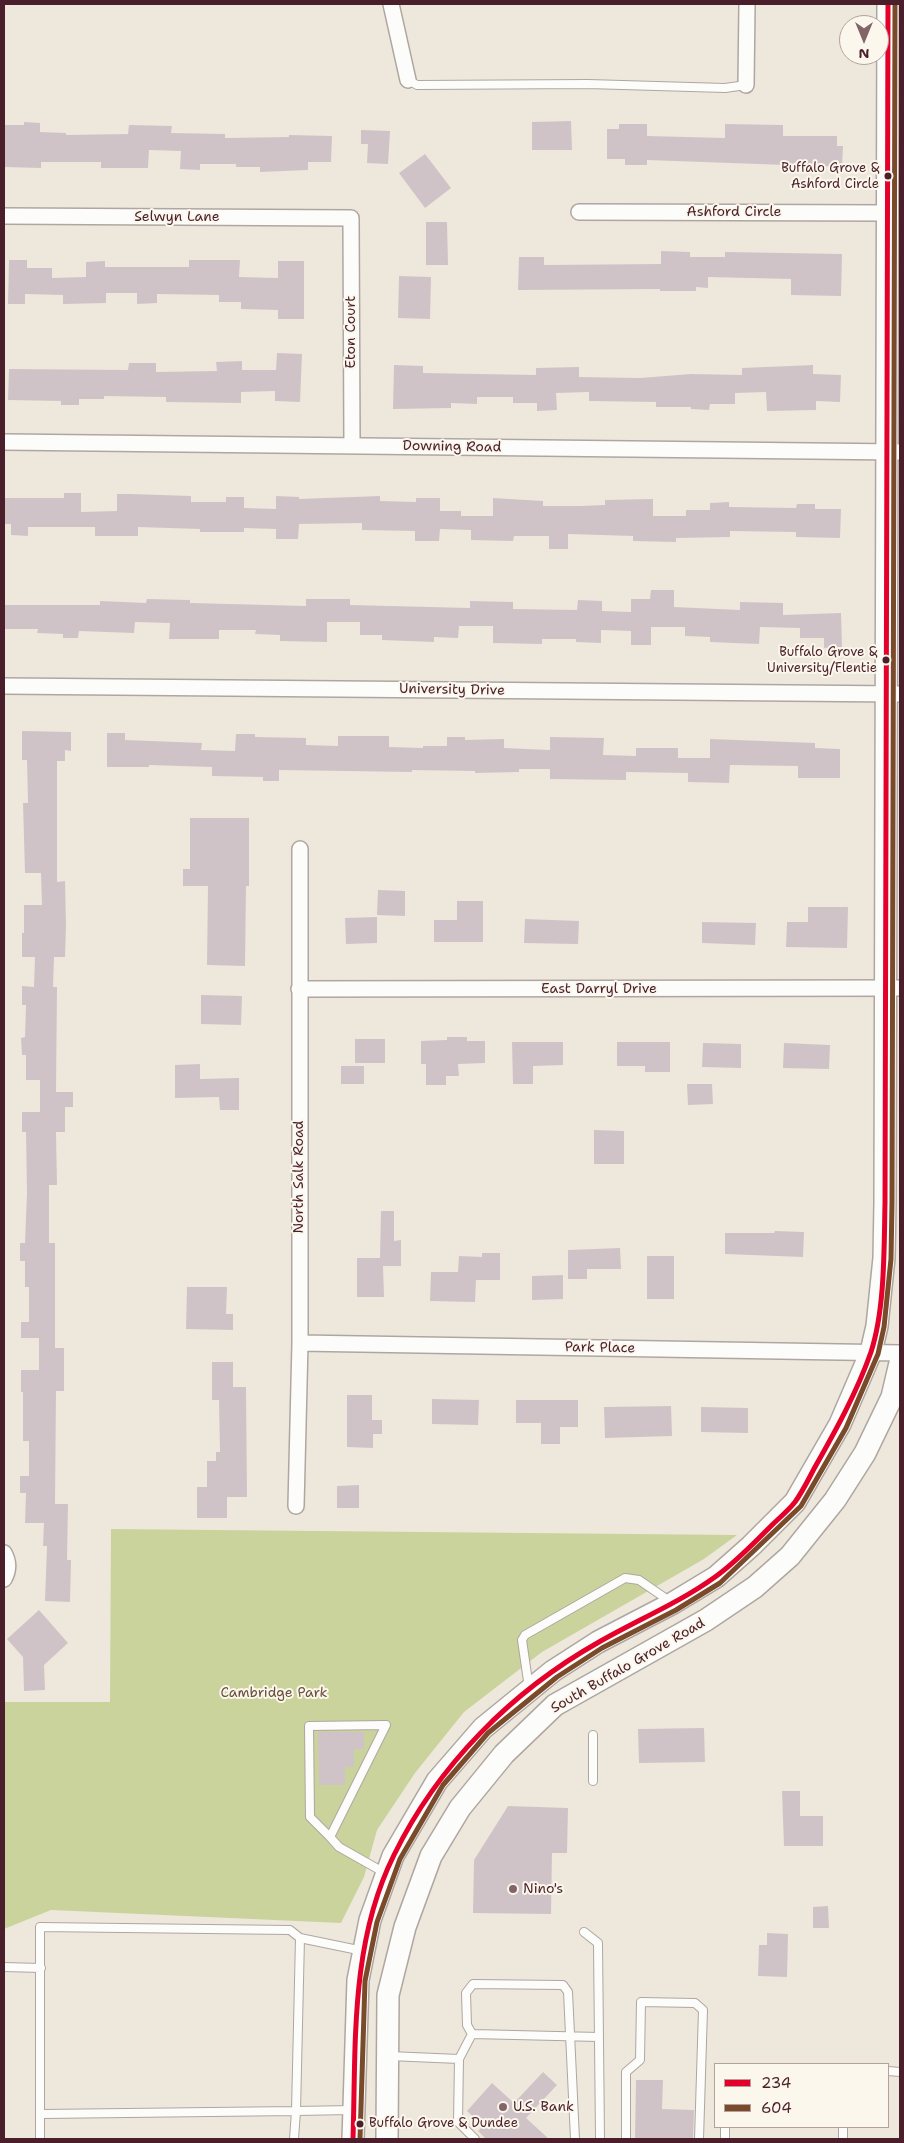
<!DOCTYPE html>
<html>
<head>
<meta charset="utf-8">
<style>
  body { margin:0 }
  #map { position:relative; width:904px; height:2143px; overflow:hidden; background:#eee8dc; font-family:"Shantell Sans",sans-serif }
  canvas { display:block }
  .frame { position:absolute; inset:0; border:5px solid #4a1f2b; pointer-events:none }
  .legend { position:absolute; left:714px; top:2063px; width:175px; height:65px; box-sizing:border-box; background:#fbf7ec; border:1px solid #b4a19f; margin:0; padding:6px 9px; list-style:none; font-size:15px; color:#4a1f2b }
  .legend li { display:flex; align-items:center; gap:10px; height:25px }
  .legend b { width:25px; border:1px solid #b4a19f }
  .north { position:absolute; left:839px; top:15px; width:50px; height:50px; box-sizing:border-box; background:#fbf7ec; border:1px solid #b4a19f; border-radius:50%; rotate:180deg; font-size:14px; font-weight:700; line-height:20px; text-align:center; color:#4a1f2b }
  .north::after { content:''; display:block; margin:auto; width:18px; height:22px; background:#836569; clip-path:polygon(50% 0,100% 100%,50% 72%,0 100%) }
</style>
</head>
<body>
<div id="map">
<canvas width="904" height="2143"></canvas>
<div class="frame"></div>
<ul class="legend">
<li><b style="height:6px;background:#e4002b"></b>234</li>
<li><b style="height:6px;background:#7a4b2a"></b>604</li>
</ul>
<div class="north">N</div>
</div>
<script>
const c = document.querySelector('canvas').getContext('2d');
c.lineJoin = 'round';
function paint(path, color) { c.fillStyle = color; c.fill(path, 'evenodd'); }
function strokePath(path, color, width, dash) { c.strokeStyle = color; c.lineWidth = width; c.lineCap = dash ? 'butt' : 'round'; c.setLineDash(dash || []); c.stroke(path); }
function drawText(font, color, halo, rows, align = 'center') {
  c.font = font + ' "Shantell Sans",sans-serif'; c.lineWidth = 4; c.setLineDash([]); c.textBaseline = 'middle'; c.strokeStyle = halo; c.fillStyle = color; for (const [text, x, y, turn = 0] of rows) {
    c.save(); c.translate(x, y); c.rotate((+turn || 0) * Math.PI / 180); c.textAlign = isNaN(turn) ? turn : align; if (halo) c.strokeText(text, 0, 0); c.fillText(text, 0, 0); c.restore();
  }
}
paint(new Path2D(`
  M111,1529L737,1535L704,1559L542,1652L464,1712L415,1773L377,1830L364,1877L341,1923L51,1910L4,1929V1702H110Z`), '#cbd39c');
paint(new Path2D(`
  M571,121L572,150H532V122Z
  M24,122L40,123V132L66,133V135L128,134L129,125L172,126L171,133L225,134V138L289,137V135L332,136L331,162H308V170L260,172V167H236V164H200V170L180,169L181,151L149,150L148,168H101V162H41V168L4,167V125H24Z
  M619,124H647V136L725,138V124L783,125V136H837V146H843L842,167L647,160V165H625V159H607V129H619Z
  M361,130L390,131L388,164L367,163L368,144H361Z
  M425,154L451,188L425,208L399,173Z
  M426,222H447L448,265H426Z
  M661,251L690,252V257H725V252L842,254L841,296L791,295V279L708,277V288L696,287V291H660V289L518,290L519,257H544V265L661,264Z
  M9,260H27V268H52V278L86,277V262L105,261V267H189V260H240L239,277L278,278V261H304V319H278V310L241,309V302H219V295L157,294V303L137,304V293H106V303L63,304V295L25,294V304H8Z
  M399,276L431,277L430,319L398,318Z
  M277,353L302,354L300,402L275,401V391L241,392V403L166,402V397L104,396V399H79V405H61V401L8,400L9,369L128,370L129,363H156V372L217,371L216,362L242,361V370H276Z
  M394,365L423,366V373L536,375V368L579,367V377L640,378L691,374L742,375V368L813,365V374L841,375L840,402L816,401V410L767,411L766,392L735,393V404H710L709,410L691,409V407H656V402L589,401V392L556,393L557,410L537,411V403H513V397H477V404L451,403V408L393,409Z
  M64,493H81V512L117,511V494H131L191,496V502H226V497H244V508L276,509V496L299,497V499L380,496V501L416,502V498H440V511H461V516H493V498L543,501V506H580L605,505V500L653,499V516H686V510H710V503L729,502V507L796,508L797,504H815V509H841L840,538L796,537V532L730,531V537L676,538V542L633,541V536L568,534V549H549V536H514L513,541L471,540V530L440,529L439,541H415V531L362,530V523L299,524L298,539H276V529L244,528V532H200V529L138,527V536H95V527H28V536L11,535V524H4V498H64Z
  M651,590H674V607L740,610V602L783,603V615L841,613L842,647L824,648V638H800V628L760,627L759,644L710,642V637L685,636V627H651V645H631V631L601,630V643L576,642V639H542V644L493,643V626H459L458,638L434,637V642L382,640V635H360V622H327V642L280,641V635L255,634L256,630H219V639H169L170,623L135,622L134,633L79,631L78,638H63V634L37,633L38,629H4V605H100V601L146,603L147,599L190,600V603L306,606V599H350V605L470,608V601L513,602V609L577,610L578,600L602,601V611L631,612V599H650Z
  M22,731L71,732V751L65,750V761H57V882L65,881L66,925L65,957H54L53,987H57L56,1092H73V1107H65V1132H56L57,1185H49V1243H55V1348H64V1391H56L55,1504H68L67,1560H71L70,1602L45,1601L47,1546H43L44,1523H25L26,1493H20V1476H29V1441H23V1392H21V1370H39V1338H21V1322H29V1287H25V1261H20V1243H25L27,1193L26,1132H22V1112H40V1080H26V1055H22L21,1038L25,1037L26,1005H22V986L34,987L35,957H22V933H24V905H42L41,873H25L23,803H28L27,760H22Z
  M107,733H125V740L202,743L201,750L235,751L236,734H255V737L306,738V745L338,746V736H389V747L423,748V746H447V737H465V740L504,739V748L550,750V737L604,738L603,755L636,756V748H678V758H710V739L815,743V748L840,749V778H798V766L730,765L729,783L688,782V773L626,772V780L550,779V769H519V772L475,773V771L412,770V772L279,770V781H263V777L212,776V767L149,765V767H107Z
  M190,818H249V886H246L245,966L207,965L208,886H183V869H190Z
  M378,890L405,891V916L377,915Z
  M457,901H483V942H434V920H457Z
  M808,907H848L847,948L786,947L787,922H808Z
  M377,917V943L346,944L345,918Z
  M525,919L579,921L578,944L524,943Z
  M702,922L756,923L755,945L702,943Z
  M201,995L242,996L241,1025L201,1024Z
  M447,1037H467V1041H485V1063L458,1064L459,1076H446V1085H426V1064H421V1041L447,1040Z
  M355,1039H385V1063H355Z
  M512,1042H563V1065L533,1066V1084H513Z
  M617,1042H670V1072H645V1066H617Z
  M703,1043L741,1044V1068L702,1067Z
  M784,1043L830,1045L829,1069L783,1068Z
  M200,1064V1079L239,1078V1110H220L219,1097L175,1098V1065Z
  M341,1066H364V1084H341Z
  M687,1084H712L713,1104L688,1105Z
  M594,1130L624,1131V1164H594Z
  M381,1211H394V1241L401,1240V1266H383L384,1297H357V1258H380Z
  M775,1231L804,1232L803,1257L725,1254V1233H774Z
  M620,1248L621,1269H587V1279H568V1250Z
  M482,1253H500V1280H476L475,1302L430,1301L431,1272H458L459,1256L482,1257Z
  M647,1256H674V1299H647Z
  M563,1275V1299L532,1300V1276Z
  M187,1287H227L226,1314H233V1330L186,1329Z
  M212,1362H233V1387H246L247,1497H227V1518H197V1487H207V1461H216V1452H220L219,1400H212Z
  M347,1395H372V1420H382V1434H373V1448L347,1447Z
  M432,1399L479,1400L478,1425L432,1424Z
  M516,1400H578V1427H560V1444H541V1423H516Z
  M671,1406L672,1436L605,1438L604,1407Z
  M701,1407L748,1408V1433L701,1432Z
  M359,1485V1508H337V1486Z
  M39,1610L68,1643L44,1665L45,1690L24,1691L23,1657L7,1639Z
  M704,1728L705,1762L639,1763L638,1729Z
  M318,1732H364V1749H354V1767H345V1785H319Z
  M782,1791H800V1816H823V1846H784Z
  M508,1806L568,1808L567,1853H552L551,1914L473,1913L474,1860Z
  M828,1906L829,1928H813V1907Z
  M767,1933L788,1934L787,1977L758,1976L759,1945H767Z
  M543,2072L557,2085L526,2118L549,2139H486L478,2131L483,2126L467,2111L492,2083L514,2103Z
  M636,2080H663L662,2109L694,2110L693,2139H635Z`), '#d0c3c7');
const lane = new Path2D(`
  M408,80L417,85L588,84L725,88L746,85
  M529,1688L522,1640L525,1635L625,1578L639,1580L671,1602
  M593,1735V1781
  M330,1837L310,1817L309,1726L386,1725L330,1837L339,1847L385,1873
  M584,1932L598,1943L600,2139
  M4,1967L41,1968
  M472,2034L467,2025L466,1993L473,1984L563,1985L568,1992L575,2139
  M389,2056L459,2059L458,2122L475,2139
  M459,2059L472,2034L599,2037
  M888,2071L900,2072
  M352,2110L296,2111L300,1938L363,1951
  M42,2114L296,2111L294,2139
  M843,2127V2139
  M40,2139V1927L290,1930L300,1938
  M626,2139V2072L640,2060L641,2002L695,2003L703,2010L699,2139
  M725,2139V2127`);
const street = new Path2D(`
  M391,4L408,80
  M746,85L747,4
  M579,212L889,213
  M4,216L351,218L352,446
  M4,442L900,452
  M4,686L900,694
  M299,989L900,988
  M300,1343L900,1353
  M296,1506L300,1343V849
  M4,1553C9,1562 9,1570 4,1579`);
const secondary = new Path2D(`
  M353,2139L358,1980L370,1920L393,1856L437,1781L483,1728L553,1671L598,1642L673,1603L716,1577L751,1546L795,1502L840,1424L871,1352L877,1326L884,1258L885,1203L888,4
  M387,2139L388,1995L405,1927L431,1856L460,1808L504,1754L555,1705L706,1620L755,1587L790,1556L835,1500L865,1453L892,1397L900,1363`);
strokePath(lane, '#afa6a1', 10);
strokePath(street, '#afa6a1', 18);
strokePath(secondary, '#afa6a1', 24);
strokePath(lane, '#fcfcfa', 8);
strokePath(street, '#fcfcfa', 15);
strokePath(secondary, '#fcfcfa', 21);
strokePath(new Path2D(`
  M353,2139C356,2044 350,1943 394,1855C438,1765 512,1691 599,1642C637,1620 679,1603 715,1577C735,1563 753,1544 771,1526C779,1518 788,1511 795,1502C803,1491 809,1478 815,1467C836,1430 857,1392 871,1352C885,1309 884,1249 885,1203L888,4`), '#e4002b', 5);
strokePath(new Path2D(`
  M360,2139L365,1981L377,1922L400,1859L443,1785L488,1733L557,1677L602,1648L676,1610L720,1583L801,1506L846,1428L878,1354L884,1327L891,1259L892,1203L895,4`), '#7a4b2a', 5);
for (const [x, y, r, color] of [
  [888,176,4.5,"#4a1f2b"],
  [886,660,4.5,"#4a1f2b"],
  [513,1889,5,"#836569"],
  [503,2107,5,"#836569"],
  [360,2124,4.5,"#4a1f2b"]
]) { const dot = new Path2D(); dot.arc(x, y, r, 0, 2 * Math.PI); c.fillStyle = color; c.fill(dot); strokePath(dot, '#fbf7ec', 2); }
drawText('13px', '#4a1f2b', '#fbf7ec', [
  ["Buffalo Grove &",879,169],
  ["Ashford Circle",879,185],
  ["Buffalo Grove &",877,653],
  ["University/Flentie",877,669],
  ["Buffalo Grove & Dundee",369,2124,"left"]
], 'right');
drawText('14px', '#4a1f2b', '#fbf7ec', [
  ["Ashford Circle",734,212],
  ["Selwyn Lane",177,217],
  ["Eton Court",351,332,-90],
  ["Downing Road",452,447,1],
  ["University Drive",452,690,1],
  ["East Darryl Drive",599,989],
  ["North Salk Road",299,1177,-90],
  ["Park Place",600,1348,1],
  ["South Buffalo Grove Road",628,1666,-30]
]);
drawText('14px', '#68503d', '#fbf7ec', [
  ["Cambridge Park",274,1693]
]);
drawText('14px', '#4a1f2b', '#fbf7ec', [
  ["Nino's",523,1889],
  ["U.S. Bank",513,2107]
], 'left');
</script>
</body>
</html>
